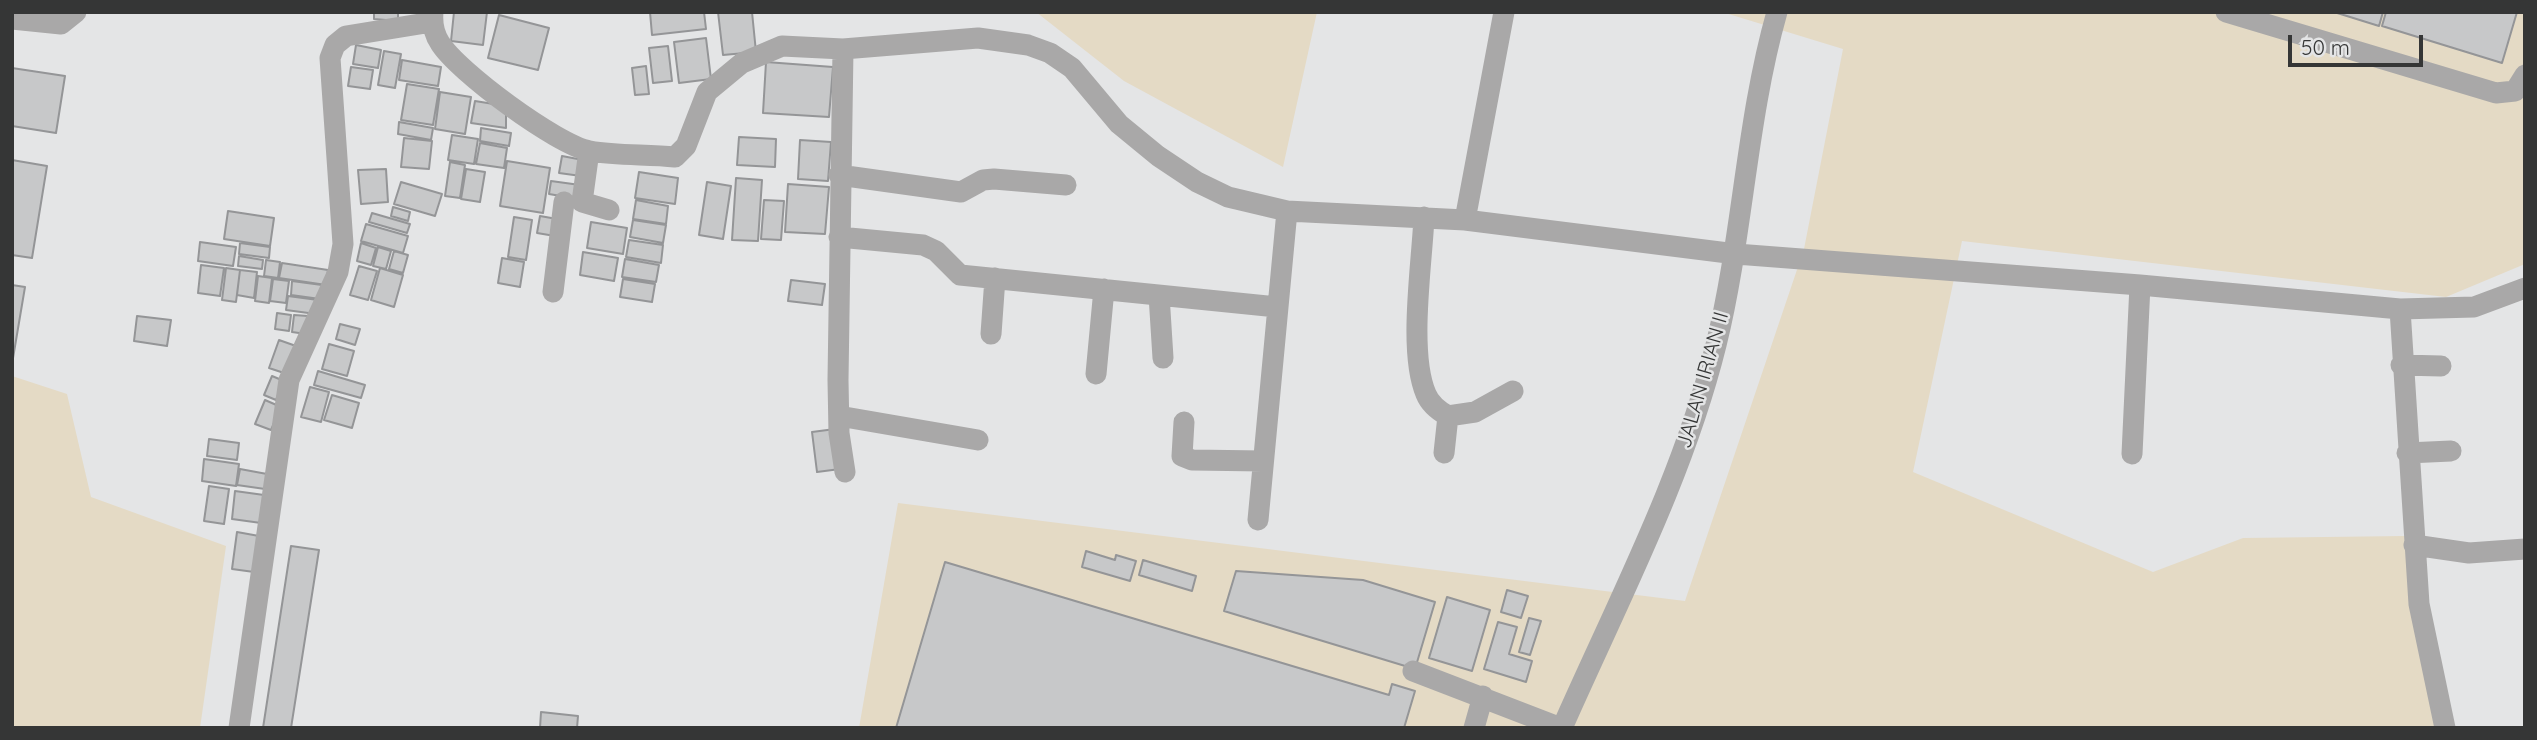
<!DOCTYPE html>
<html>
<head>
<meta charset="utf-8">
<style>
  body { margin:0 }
  #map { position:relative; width:2537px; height:740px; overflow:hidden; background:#e4e5e6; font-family:Quicksand,sans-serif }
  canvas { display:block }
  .frame { position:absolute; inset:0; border:14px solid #353636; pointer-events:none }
  .scale { position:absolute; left:2288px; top:35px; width:135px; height:32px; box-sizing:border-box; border:4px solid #353636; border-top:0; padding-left:9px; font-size:21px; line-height:24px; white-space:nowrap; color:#353636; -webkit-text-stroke:5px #e4e5e6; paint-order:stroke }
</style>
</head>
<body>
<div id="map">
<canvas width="2537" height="740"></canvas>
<div class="frame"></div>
<div class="scale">50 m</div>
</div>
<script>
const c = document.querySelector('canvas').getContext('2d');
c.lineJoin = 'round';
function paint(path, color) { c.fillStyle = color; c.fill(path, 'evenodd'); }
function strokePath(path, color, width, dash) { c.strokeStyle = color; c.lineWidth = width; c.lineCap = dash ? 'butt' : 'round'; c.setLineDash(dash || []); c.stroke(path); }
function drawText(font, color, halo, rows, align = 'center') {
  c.font = font + ' Quicksand,sans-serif'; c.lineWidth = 5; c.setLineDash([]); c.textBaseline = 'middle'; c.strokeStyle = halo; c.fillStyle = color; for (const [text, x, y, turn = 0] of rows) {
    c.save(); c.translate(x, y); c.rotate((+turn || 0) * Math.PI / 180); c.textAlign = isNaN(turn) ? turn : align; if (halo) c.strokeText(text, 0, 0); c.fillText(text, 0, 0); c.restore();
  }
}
paint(new Path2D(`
  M1036,12H1317L1283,167L1124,81Z
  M1722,12H2525V264L2446,297L1962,241L1913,472L2153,572L2243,538L2405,536L2440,728H859L898,503L1685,601L1804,249L1843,49Z
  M12,376L67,394L91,497L226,546L200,728H12Z`), '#e4dac5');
const building = new Path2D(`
  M374,12H398V21L374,19Z
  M454,12H487L483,45L451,41Z
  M650,12H704L706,29L652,35Z
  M718,12H752L756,52L723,55Z
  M2334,12H2383L2379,26Z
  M2386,12H2517L2502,63L2382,26Z
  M499,15L549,28L538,70L488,58Z
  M706,38L711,79L679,83L674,42Z
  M356,45L381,50L378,68L353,64Z
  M668,46L672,81L653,83L649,48Z
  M384,51L401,54L395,88L378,85Z
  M402,60L441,67L438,86L399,80Z
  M766,62L833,67L829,117L763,113Z
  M646,66L649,94L635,95L632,68Z
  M351,67L373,70L370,89L348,86Z
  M12,68L65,76L56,133L12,126Z
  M407,84L439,89L433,125L401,120Z
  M440,92L471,97L465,134L435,129Z
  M475,101L506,106V128L471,123Z
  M399,122L433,128L431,140L398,134Z
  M481,128L511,133L509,146L480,141Z
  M452,135L478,139L474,164L448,160Z
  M739,137L776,139L775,167L737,165Z
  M404,138L432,141L429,169L401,167Z
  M800,140L831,142L828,181L798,179Z
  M480,143L507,148L504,168L476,164Z
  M562,156L583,160L581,176L559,173Z
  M12,160L47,166L32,258L12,255Z
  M507,161L550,168L543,213L500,206Z
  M450,162L465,165L460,198L445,196Z
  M386,169L388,202L361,204L358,170Z
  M466,169L485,172L480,202L461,199Z
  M639,172L678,178L675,204L635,198Z
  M736,178L762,180L758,241L732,240Z
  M551,181L580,185L578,199L549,194Z
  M401,182L442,194L435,216L394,204Z
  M707,182L731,186L723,239L699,235Z
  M788,184L829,187L825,234L785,232Z
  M636,200L668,206L666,224L633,219Z
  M764,200L784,201L781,240L761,239Z
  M393,207L410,212L408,221L391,216Z
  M228,211L274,218L270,246L224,239Z
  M372,213L410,224L407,233L369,222Z
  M540,216L557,219L555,236L537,233Z
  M514,217L532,220L526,260L508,257Z
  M633,220L666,225L663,243L630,237Z
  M591,222L627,228L623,254L587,248Z
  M366,224L408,236L403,253L361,241Z
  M629,240L663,245L661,263L626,257Z
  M200,242L236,247L233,266L198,261Z
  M240,243L270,247L269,258L239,254Z
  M361,243L376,248L371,265L357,261Z
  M378,247L391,251L386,269L373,266Z
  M394,251L408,255L403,273L389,269Z
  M583,252L618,258L614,281L580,275Z
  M239,256L263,260L262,269L238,266Z
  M502,258L524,262L520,287L498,283Z
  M625,259L659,265L656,282L622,277Z
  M266,260L280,262L278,278L264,276Z
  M282,263L328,270L326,285L279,278Z
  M201,265L224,268L220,296L198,293Z
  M359,266L377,271L368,300L350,295Z
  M226,268L240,270L236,302L222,300Z
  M380,268L403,275L394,307L371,300Z
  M240,270L257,272L254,298L237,295Z
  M258,276L272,278L269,303L255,301Z
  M273,279L289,281L286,303L270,301Z
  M623,279L655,284L652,302L620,297Z
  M791,280L825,284L822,305L788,301Z
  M292,281L322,285L320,299L291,295Z
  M12,285L25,287L12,364Z
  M288,296L318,300L316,314L286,310Z
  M277,313L291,315L289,331L275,329Z
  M294,315L308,316L306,334L292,332Z
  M137,316L171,320L167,346L134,341Z
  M340,324L360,329L355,345L336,339Z
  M279,340L296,346L287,374L269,368Z
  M329,344L354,351L347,376L322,369Z
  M318,371L365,385L361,398L314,385Z
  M272,376L284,381L276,400L264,395Z
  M310,387L329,392L321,422L301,417Z
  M332,395L359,403L352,428L324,420Z
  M265,400L281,407L271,430L255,424Z
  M835,429L840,469L817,472L812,432Z
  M209,439L239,443L237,460L207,456Z
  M204,459L239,464L236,486L202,481Z
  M240,469L267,474L265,489L237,485Z
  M209,486L229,489L224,524L204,521Z
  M235,491L264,495L261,523L232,519Z
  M237,532L259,536L254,572L232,569Z
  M291,546L319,550L291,728H263Z
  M1086,551L1115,560L1116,555L1136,561L1130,581L1082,567Z
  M1143,560L1196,576L1192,591L1139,575Z
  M945,562L1389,695L1392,684L1415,691L1404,728H896Z
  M1236,571L1363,580L1435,602L1415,669L1224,611Z
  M1507,590L1528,596L1521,618L1501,612Z
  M1447,597L1490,610L1472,671L1429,658Z
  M1529,618L1541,621L1530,655L1519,652Z
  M1498,622L1517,627L1509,654L1532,661L1526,682L1484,669Z
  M541,712L578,716L577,728H540Z`);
paint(building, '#c7c8c9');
strokePath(building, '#949597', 2);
strokePath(new Path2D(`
  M433,12C432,23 434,34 440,43C457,71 557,145 590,151C617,156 647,154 675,157L686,146L707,92L742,63L782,46L843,49L978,38L1028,45L1050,53L1072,68L1119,124L1158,156L1197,182L1228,197L1287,211L1465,220L1736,254L2140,285L2400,309L2474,307L2525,288
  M2226,12L2496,93L2515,91L2525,75
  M12,19L61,24L76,12
  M843,49L838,380L839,433L845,472
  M589,151L582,202L609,210
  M839,175L961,192L983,180L994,179L1066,185
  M1424,217C1422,264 1408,352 1426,394C1430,404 1439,411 1448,416L1444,453
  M1465,220L1504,12
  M839,237L923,245L936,251L960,275L1277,307
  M553,292L564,202
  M1159,295L1163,358
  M2400,309L2419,604L2445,728
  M991,334L995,278
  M2401,365L2441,366
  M1096,374L1104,289
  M839,416L978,440
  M1448,416L1475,412L1513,391
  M1184,422L1182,456L1192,460L1263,461
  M2407,453L2451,451
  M2132,454L2140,285
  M1258,520L1287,211
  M2414,545L2469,553L2525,549
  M1413,671L1561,728
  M239,728L289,380L338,272L343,244L330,58L335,45L346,36L432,22
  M1474,728L1483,696
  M1562,728C1617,603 1683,478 1716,345C1743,236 1746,121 1777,12`), '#a9a8a8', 21);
drawText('21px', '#353636', '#e4e5e6', [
  ["JALAN IRIAN II",1703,380,-74]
]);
</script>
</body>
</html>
